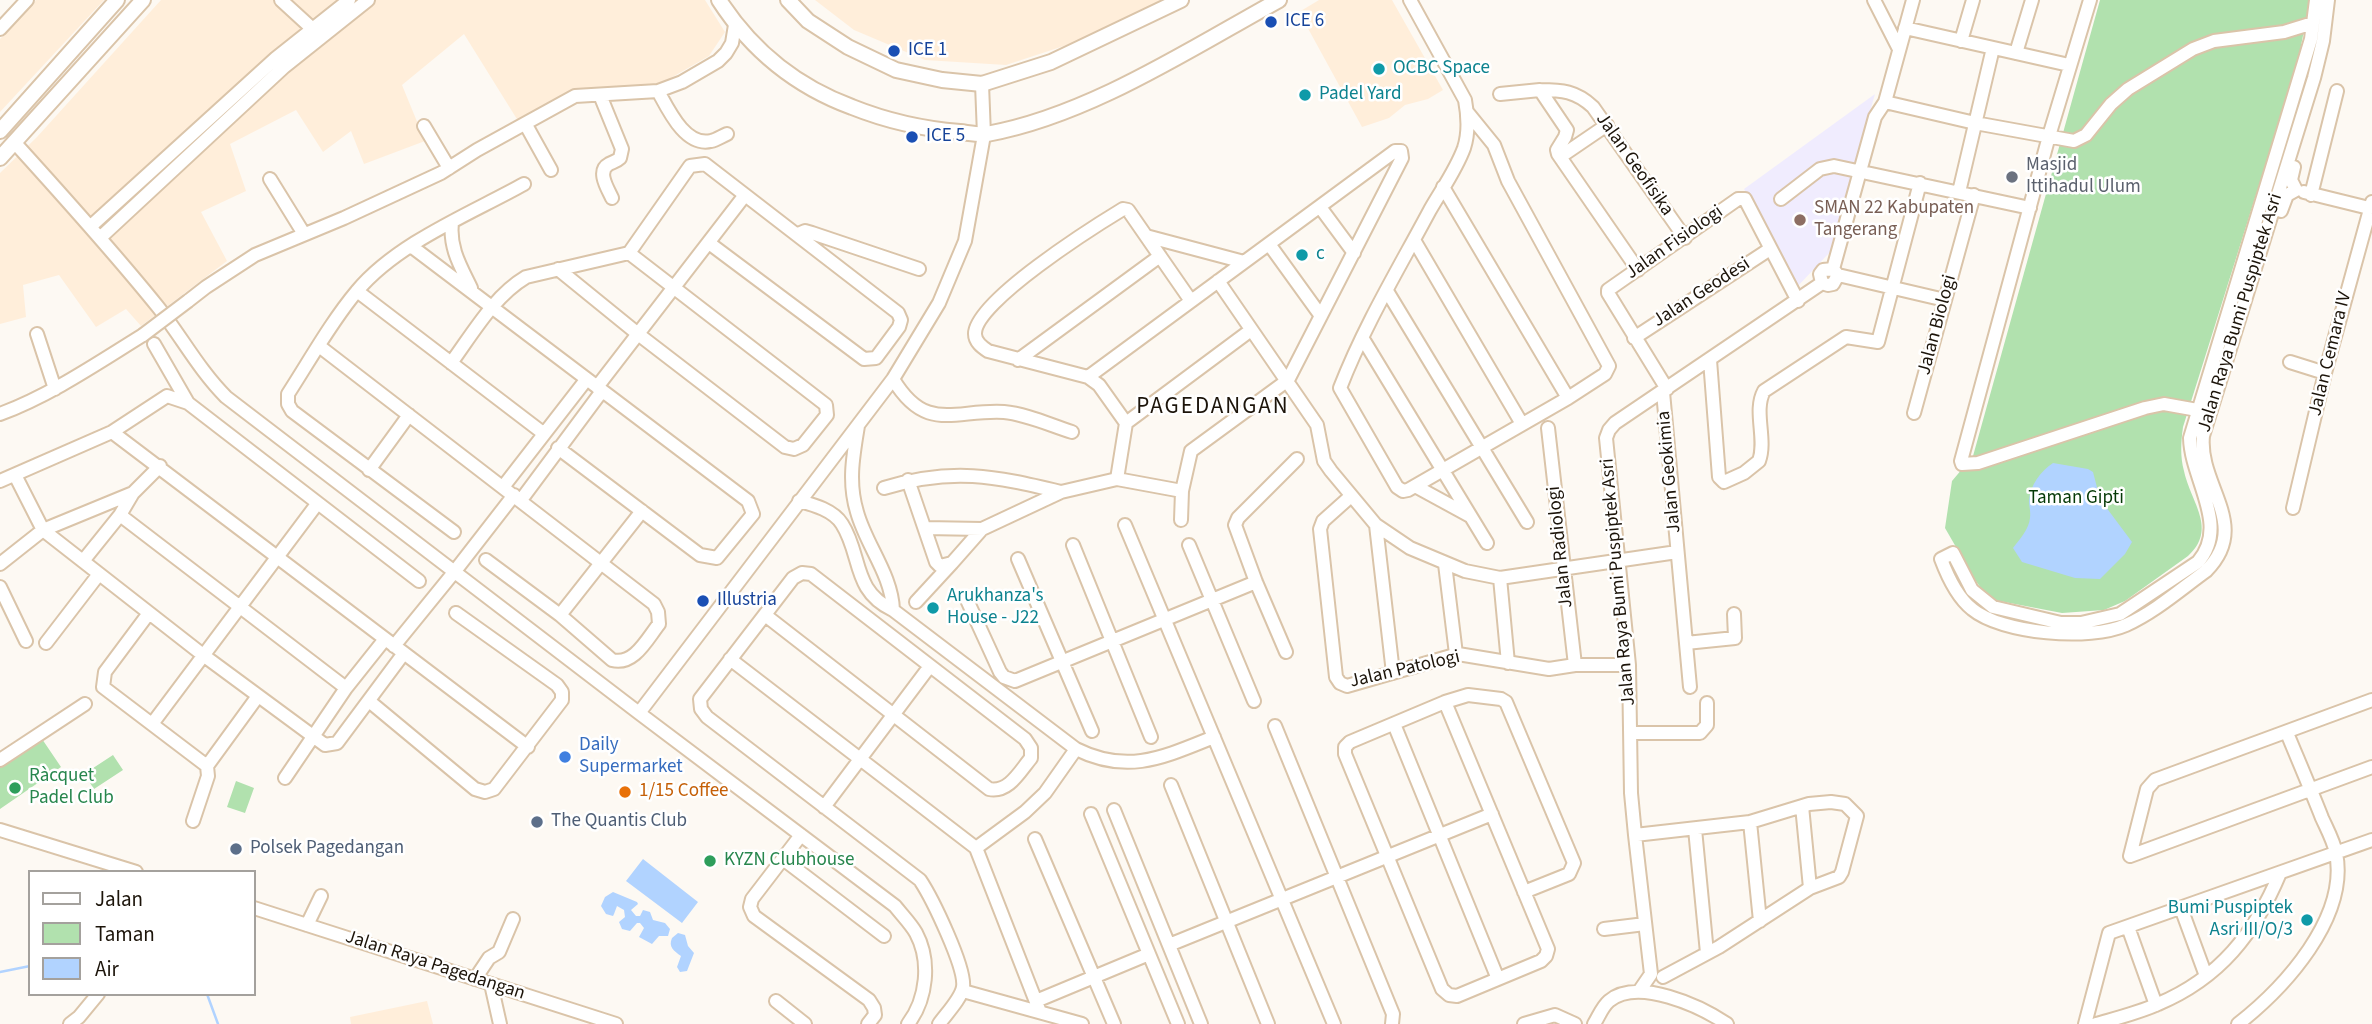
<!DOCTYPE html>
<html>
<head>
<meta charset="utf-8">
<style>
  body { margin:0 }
  #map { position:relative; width:2372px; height:1024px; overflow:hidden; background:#fdf9f3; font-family:"Source Sans 3",sans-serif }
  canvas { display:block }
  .legend { position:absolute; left:28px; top:870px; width:228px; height:126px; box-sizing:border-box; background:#fff; border:2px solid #a4a19d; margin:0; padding:9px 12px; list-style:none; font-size:21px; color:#1c140a }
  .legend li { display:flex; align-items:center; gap:14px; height:35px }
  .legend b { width:35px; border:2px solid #a4a19d }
</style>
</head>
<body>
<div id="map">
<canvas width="2372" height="1024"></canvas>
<ul class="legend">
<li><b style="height:9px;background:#fff"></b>Jalan</li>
<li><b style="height:19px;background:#b1e1ae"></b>Taman</li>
<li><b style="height:19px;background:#b1d3ff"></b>Air</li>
</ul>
</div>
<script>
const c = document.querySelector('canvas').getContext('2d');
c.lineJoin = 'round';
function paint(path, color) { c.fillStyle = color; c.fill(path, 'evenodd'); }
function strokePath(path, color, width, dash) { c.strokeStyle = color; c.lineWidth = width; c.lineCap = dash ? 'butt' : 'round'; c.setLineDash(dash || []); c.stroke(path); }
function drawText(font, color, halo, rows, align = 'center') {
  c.font = font + ' "Source Sans 3",sans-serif'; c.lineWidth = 5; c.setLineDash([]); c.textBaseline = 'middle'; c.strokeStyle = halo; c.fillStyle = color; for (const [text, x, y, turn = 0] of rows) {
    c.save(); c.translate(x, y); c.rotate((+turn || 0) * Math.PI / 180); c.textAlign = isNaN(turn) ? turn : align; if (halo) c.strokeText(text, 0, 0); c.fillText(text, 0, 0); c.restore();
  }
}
paint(new Path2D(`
  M36,0H104L0,112V39Z
  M161,0H705L725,32L709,56L669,79L647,87L603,92L575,88L520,124L464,34L402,85L425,141L364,164L351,131L323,152L296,110L230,144L246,191L201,212L227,261L141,326L126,309L96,327L59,275L23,285L26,317L0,324V173L37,137Z
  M815,0H1166L1085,39L1006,65L925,60L854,30Z
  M1319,0H1392L1443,90L1428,99L1405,105L1389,118L1362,127L1299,12Z
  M427,1001L433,1024H351L350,1017Z`), '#ffeeda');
paint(new Path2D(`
  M1875,94L1830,252L1797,287L1744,189Z`), '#f0ecfe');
paint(new Path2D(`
  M2100,0H2310L2298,61L2183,427C2181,442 2180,456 2184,471C2191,503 2218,529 2188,556L2125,601L2104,610L2062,613L1994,600L1984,592L1975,580L1945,528L1952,481L1973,456Z
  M40,736L61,767L0,809V764Z
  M113,755L123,770L94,789L84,774Z
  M236,781L254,788L245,813L227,807Z`), '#b1e1ae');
paint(new Path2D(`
  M2053,463L2088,469L2093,472L2100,499L2132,542L2125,554L2100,579L2075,578L2022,562L2013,548C2020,539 2029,529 2030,518C2031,512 2029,506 2029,501C2030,485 2041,471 2053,463Z
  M643,859L698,902L682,923L626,881Z
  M613,892L637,902L638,904L631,910L636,916H640L643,910L650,912L653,920L665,923L670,929L668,936H659L652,944L639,937L644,928L640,923H637L630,931L622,929L619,922L625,917L624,910L617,906L614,914L613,916L606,914L601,906L605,897Z
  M678,933L685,935L688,946L694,953L687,971L680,972L677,967L681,956C674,951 668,947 672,938Z`), '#b1d3ff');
strokePath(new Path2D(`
  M0,972L30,966
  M207,994L218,1024`), '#b1d3ff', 2.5);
const minor = new Path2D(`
  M281,0L317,33
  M1410,0L1465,100C1468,116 1469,133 1464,148C1456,170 1442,189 1430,210C1399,268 1364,326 1340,388L1397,487L1403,491L1408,490L1568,398L1605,374L1609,366L1508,181L1494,145L1468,113
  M1874,0L1899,49
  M2090,0L2049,136L1961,461L1962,464L1978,463L2145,408L2164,404L2203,411
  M2316,0L2311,39L2190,438C2191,480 2230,525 2198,562L2120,614L2081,623H2061L1993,607L1972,590L1953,553L1941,559C1947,575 1958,598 1972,609C2002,634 2090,641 2126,625C2155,612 2181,589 2206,571C2252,525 2198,486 2203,436L2314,78L2323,41L2328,0
  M1905,28L2069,65
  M0,29L27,0
  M1961,41L1973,0
  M2016,53L2032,0
  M658,91C668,109 685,147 711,141C716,140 722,136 727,134
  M1500,94L1540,90
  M600,95L622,149L620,158C617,161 613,162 609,164C596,171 608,189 612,198
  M1885,102L1975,123L2074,141L2086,135L2111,104L2128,89L2193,49L2214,41L2284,32L2313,23
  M526,125L551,170
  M424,126L449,168
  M15,143C64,197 112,250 158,307C181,336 199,370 226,397L639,713L895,906C902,915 911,924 916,933C931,961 927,999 908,1024
  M1560,157L1607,125
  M270,179L304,234
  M1443,187L1568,398
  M1959,192L1993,48
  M2304,192L2369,208
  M2311,195L2337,91
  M1781,199L1820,169L1834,166L2030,208
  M1320,207L1354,253
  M2281,211L2287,195L2296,190L2291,180L2294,167
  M452,223C449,248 461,267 471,288
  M91,226L276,58L349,0
  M798,234L805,231L812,233L919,269
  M1146,236L1244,262
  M101,237L284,67L368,0
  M1414,240L1522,424
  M1269,244L1321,316
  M411,246L748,501L753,514L717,558L700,555L558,448
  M558,269L638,334L785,447L794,449L803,445L827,415L826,405L629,253L690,166L705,164L898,313L901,320L899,327L876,358L864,359L709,243
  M1833,269L1823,270L1820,274L1822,283L1828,285L1833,284L1838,275L1833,269L1875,117L1885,102L1913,0
  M1638,270L1558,154L1557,150L1565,137L1567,130L1540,90C1562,90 1576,91 1593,107L1685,238
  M1838,275L1945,300
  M1218,281L1317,425L1324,461L1331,471L1376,525L1410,548L1465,571L1500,578L1677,552
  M357,291L543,433
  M1387,291L1527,522
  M188,301L206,287L255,255L344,218L441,173L477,150L575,96L658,91L682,82L718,61L726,53L732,43L735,25
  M37,334L55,389
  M1634,338L1770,249
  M1363,339L1487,543
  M154,344L188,403
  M319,346L654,604L658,612L659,624C647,639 634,666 612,660L560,615L486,560
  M1018,360L1160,256
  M1710,360L1719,477L1724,482L1744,473L1759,461C1767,439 1753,411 1764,391L1846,337L1878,342L1920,183
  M2290,362L2325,373
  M451,363C473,333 494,296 526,277L629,253
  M1088,377L1395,151H1401L1402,158L1288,380L1191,451L1182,491L1181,520
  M893,379C926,434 955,409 1004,412C1026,414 1050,425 1072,432
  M597,387L745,195
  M1667,389L1608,293V290L1738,199H1745L1798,301
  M1663,392L1690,687
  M1914,413L1974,195
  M0,414C51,395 96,364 143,335
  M1126,423L1251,330
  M858,426C853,456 848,483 857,512C866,545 892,575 893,610
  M1548,428L1575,665
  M112,432L528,747
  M369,470L409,415
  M15,475L43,530L203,655L325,745L337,743L404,653
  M1117,479L1126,423L1099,385L1088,377L988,351C982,347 975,342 975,334C974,302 1095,226 1123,209L1128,210L1191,301
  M908,480L936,562L940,566L952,563L982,529L925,528
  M0,481L112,432L167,396L188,403L419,581
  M1415,486L1470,516
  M503,487L586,380
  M884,488C952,467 994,476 1061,492
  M1351,496L1323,521L1320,529L1336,677L1340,683L1347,686L1458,654L1549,669L1575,665H1629
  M521,500L602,391
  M799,501C814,505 833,510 842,524C862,555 852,591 893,610L1076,749C1128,775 1164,757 1214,737
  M2293,508L2325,373L2372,202
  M120,515L346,688
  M1125,525L1334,1024
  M1376,525L1393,673
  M982,529L1061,492L1117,479L1182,491
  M454,532L292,411L288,404V394C310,360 331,322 357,291C397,243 470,214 524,184
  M1073,545L1151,737
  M1189,545L1254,701
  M1018,559L1092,731
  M83,561L120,515L133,493L160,466
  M0,564L43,530L133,493
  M1445,564L1456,654
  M1500,578L1508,663
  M0,587L26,641
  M967,600L1000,672L1004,677L1015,681L1256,582
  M916,602L952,563
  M149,613L105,672L103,687L207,766L258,696
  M560,615L642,511
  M765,615L989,789C1009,793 1020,771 1031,758V748L1025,739L811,574L802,573L793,578L700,699L701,709L707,717L920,880C932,898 966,968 963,987C961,999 946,1014 939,1024
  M46,643L99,574
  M1686,643L1735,638L1734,614
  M394,646L455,571L514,495
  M1286,652L1256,582L1235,525L1238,518L1297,459
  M730,659L976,848L1040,1012
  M369,701L475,789L485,792L494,789L562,700V692L557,685L456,613
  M1445,702L1548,949L1546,956L1541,961L1457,996L1449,995L1442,989L1345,754V747L1350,742L1445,702L1468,695L1501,699L1506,702L1574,863L1569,874L1524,892
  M639,713L893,379L939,303L965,241L984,135L982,84
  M152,724L317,504
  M1394,724L1498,979
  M1275,726L1393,1014L1392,1024
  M1631,733H1700L1707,725V703
  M0,760L85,704
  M285,778L346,688L385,639
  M1171,785L1268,1024
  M1802,806L1810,888
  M824,807L930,666
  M1114,810L1201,1024
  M1091,814L1178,1024
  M193,821L208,776L207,766
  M1750,822L1760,921
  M1695,829L1707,953
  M0,830L136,872
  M801,835L752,899L750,907L754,916L869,1000L874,1008L875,1015L868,1024
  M1635,835L1750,822L1809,804L1831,802L1845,804L1857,816L1842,872L1839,877L1810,888L1719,947L1663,977
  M1035,839L1114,1024
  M976,848L1025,812L1045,793L1076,749
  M2130,856L2147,789L2155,780L2372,700
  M2130,856L2372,767
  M783,859L884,936
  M254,908L616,1024
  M2181,908L2206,976
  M307,925L321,896
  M2128,927L2156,1005
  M1604,929L1645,924
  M1169,945L1492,814
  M475,979L489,958L499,952L513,919
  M491,984L500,1024
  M1640,990L1651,974L1635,835L1631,793L1629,665L1606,438L1609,430L1615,423L1822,283
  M963,991L1082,1024
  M776,1001L805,1024
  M1036,1001L1149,954
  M70,1024L79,1017L98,994
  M1524,1024L1555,1015L1575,1024
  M1594,1024C1599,1016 1602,1007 1609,1001C1638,977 1700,1006 1727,1024
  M2085,1024L2109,933L2372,840
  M2096,1024C2117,1018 2138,1013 2158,1004C2220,978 2255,933 2280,873
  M2238,1024C2284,988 2349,918 2336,853C2334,842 2327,829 2322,818C2311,790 2299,762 2287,733`);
const major = new Path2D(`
  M719,0C752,51 795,86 852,107C887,121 923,129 960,132C969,133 978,135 987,134C1088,116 1190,49 1279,0
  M788,0L808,21L848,47L896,70L942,80L982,84L1051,62L1181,0
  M0,131L117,0
  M0,158L143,0`);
strokePath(minor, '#dac4a9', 16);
strokePath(major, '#dac4a9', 18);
strokePath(minor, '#fff', 12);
strokePath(major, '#fff', 14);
const minorBridge = new Path2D(`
  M143,335L188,301`);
strokePath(minorBridge, '#dac4a9', 16, []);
strokePath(minorBridge, '#fff', 12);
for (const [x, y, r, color] of [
  [1271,22,7,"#1a4fb4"],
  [894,51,7,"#1a4fb4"],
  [1379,69,7,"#0f9aa8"],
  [1305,95,7,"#0f9aa8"],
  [912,137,7,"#1a4fb4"],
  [2012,177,7,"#6b7280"],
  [1800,220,7,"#8d6e63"],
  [1302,255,7,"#0f9aa8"],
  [703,601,7,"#1a4fb4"],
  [933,608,7,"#0f9aa8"],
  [565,757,7,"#3f7fe0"],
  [15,788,7,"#2e9e5b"],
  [625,792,7,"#e8710a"],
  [537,822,7,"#5c6f8a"],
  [236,849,7,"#5c6f8a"],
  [710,861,7,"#2e9e5b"],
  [2307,920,7,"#0f9aa8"]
]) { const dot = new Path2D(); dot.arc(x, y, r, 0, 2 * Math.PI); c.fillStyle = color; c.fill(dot); strokePath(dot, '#fff', 2.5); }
drawText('19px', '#164399', '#fff', [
  ["ICE 6",1285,22],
  ["ICE 1",908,51],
  ["ICE 5",926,137],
  ["Illustria",717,601]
], 'left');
drawText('19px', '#0d838f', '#fff', [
  ["OCBC Space",1393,69],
  ["Padel Yard",1319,95],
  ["c",1316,255],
  ["Arukhanza's",947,597],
  ["House - J22",947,619],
  ["Bumi Puspiptek",2293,909,"right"],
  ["Asri III/O/3",2293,931,"right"]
], 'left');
drawText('19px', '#1c140a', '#fff', [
  ["Jalan Geofisika",1634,165,55],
  ["Jalan Fisiologi",1675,243,-35],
  ["Jalan Geodesi",1702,293,-33],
  ["Jalan Raya Bumi Puspiptek Asri",2241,313,-73],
  ["Jalan Biologi",1938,325,-75],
  ["Jalan Cemara IV",2331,354,-76],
  ["Jalan Geokimia",1670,472,-95],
  ["Jalan Radiologi",1561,547,-96],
  ["Jalan Raya Bumi Puspiptek Asri",1619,582,-95],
  ["Jalan Patologi",1405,670,-13],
  ["Jalan Raya Pagedangan",435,966,18]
]);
drawText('19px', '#5b616d', '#fff', [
  ["Masjid",2026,166],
  ["Ittihadul Ulum",2026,188]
], 'left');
drawText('19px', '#785e54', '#fff', [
  ["SMAN 22 Kabupaten",1814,209],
  ["Tangerang",1814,231]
], 'left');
drawText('19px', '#053906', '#fff', [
  ["Taman Gipti",2076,499]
]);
drawText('19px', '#366cbe', '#fff', [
  ["Daily",579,746],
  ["Supermarket",579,768]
], 'left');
drawText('19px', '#27864d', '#fff', [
  ["Ràcquet",29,777],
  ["Padel Club",29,799],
  ["KYZN Clubhouse",724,861]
], 'left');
drawText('19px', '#c56008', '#fff', [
  ["1/15 Coffee",639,792]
], 'left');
drawText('19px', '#4e5e75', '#fff', [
  ["The Quantis Club",551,822],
  ["Polsek Pagedangan",250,849]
], 'left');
c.letterSpacing = '2px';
drawText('23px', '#1c140a', '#fff', [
  ["PAGEDANGAN",1213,408]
]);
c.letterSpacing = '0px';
</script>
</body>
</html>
